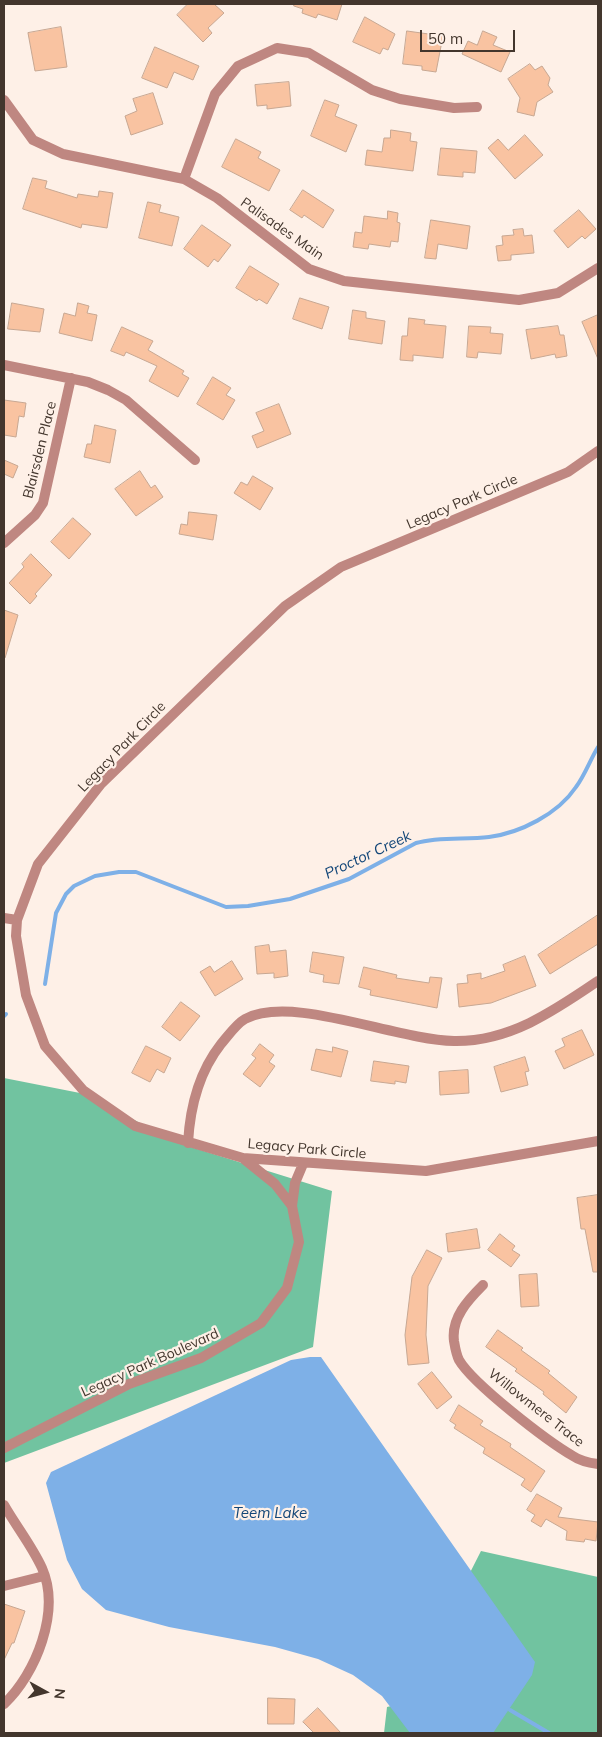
<!DOCTYPE html>
<html>
<head>
<meta charset="utf-8">
<style>
  body { margin:0 }
  #map { position:relative; width:602px; height:1737px; overflow:hidden; background:#fef0e7; font-family:Mulish,sans-serif }
  canvas { display:block }
  .frame { position:absolute; inset:0; border:5px solid #43362d; pointer-events:none }
  .north { position:absolute; left:20px; top:1667px; width:50px; height:50px; -webkit-text-stroke:4px #fef0e7; paint-order:stroke; rotate:97deg; font-size:14px; font-weight:700; line-height:20px; text-align:center; color:#43362d }
  .north::after { content:''; display:block; margin:auto; width:18px; height:22px; background:#43362d; clip-path:polygon(50% 0,100% 100%,50% 72%,0 100%) }
  .scale { position:absolute; left:420px; top:30px; width:95px; height:22px; box-sizing:border-box; border:2px solid #43362d; border-top:0; padding-left:6px; font-size:15px; line-height:18px; white-space:nowrap; color:#43362d; -webkit-text-stroke:4px #fef0e7; paint-order:stroke }
</style>
</head>
<body>
<div id="map">
<canvas width="602" height="1737"></canvas>
<div class="frame"></div>
<div class="north">N</div>
<div class="scale">50 m</div>
</div>
<script>
const c = document.querySelector('canvas').getContext('2d');
c.lineJoin = 'round';
function paint(path, color) { c.fillStyle = color; c.fill(path, 'evenodd'); }
function strokePath(path, color, width, dash) { c.strokeStyle = color; c.lineWidth = width; c.lineCap = dash ? 'butt' : 'round'; c.setLineDash(dash || []); c.stroke(path); }
function drawText(font, color, halo, rows, align = 'center') {
  c.font = font + ' Mulish,sans-serif'; c.lineWidth = 4.5; c.setLineDash([]); c.textBaseline = 'middle'; c.strokeStyle = halo; c.fillStyle = color; for (const [text, x, y, turn = 0] of rows) {
    c.save(); c.translate(x, y); c.rotate((+turn || 0) * Math.PI / 180); c.textAlign = isNaN(turn) ? turn : align; if (halo) c.strokeText(text, 0, 0); c.fillText(text, 0, 0); c.restore();
  }
}
paint(new Path2D(`
  M4,1078L85,1094L178,1143L332,1191L313,1347L4,1463Z
  M481,1551L598,1577V1733H384L387,1707L482,1684L449,1614Z`), '#71c3a0');
paint(new Path2D(`
  M310,1357H321L535,1662L532,1675L493,1733H410L382,1696L353,1675L318,1659L275,1647L169,1627L106,1610L82,1589L67,1560L46,1483L51,1472L291,1360Z`), '#7eb0e7');
strokePath(new Path2D(`
  M45,984L56,913L66,894L74,886L95,876L119,872H136L226,907L248,906L290,899L349,879L416,843C440,836 465,840 489,837C520,833 558,814 576,787C585,775 590,760 598,747
  M4,1016L6,1014
  M510,1710L549,1733`), '#7eb0e7', 4);
const building = new Path2D(`
  M188,4H214L224,13L208,28L212,33L203,42L177,15Z
  M294,4H342L337,20L318,14L316,18L302,13L303,9L294,6Z
  M365,17L395,34L388,50L383,48L380,54L353,42Z
  M61,27L67,67L35,71L28,33Z
  M407,31L443,36L436,72L422,70V66L403,64Z
  M483,31L497,37L493,45L510,52L501,72L462,54L468,41L477,45Z
  M155,47L199,66L193,80L174,72L167,88L142,78Z
  M530,64L535,70L542,66L550,78L548,85L553,92L537,102L534,116L517,112L520,98L508,79Z
  M289,82L291,106L267,109V105L257,106L255,85Z
  M153,93L163,124L131,135L125,116L137,111L133,99Z
  M325,100L339,105L335,116L357,125L346,152L311,136Z
  M391,130L411,133L410,141L417,142L413,171L365,165L367,150L382,152L384,138H390Z
  M525,135L543,155L515,179L488,148L498,139L508,150Z
  M236,139L261,152L258,158L280,170L269,191L222,167Z
  M441,148L477,151L475,173L463,172V177L438,175Z
  M33,178L47,181L45,188L77,198L78,194L98,197L99,191L113,193L107,228L82,224L81,228L23,209Z
  M303,190L334,210L323,228L304,215L302,218L290,210Z
  M148,202L161,205L159,212L179,217L172,246L139,238Z
  M579,210L596,229L585,239L582,236L568,248L554,231Z
  M388,211L398,213L397,222L400,223L398,242L391,241L390,247L369,244L368,249L353,247L355,232L362,233L364,216L387,219Z
  M431,220L470,226L467,249L438,244L436,259L425,258Z
  M202,225L231,245L218,262L214,259L208,267L184,249Z
  M523,229L524,236L532,235L534,253L511,255V260L498,261L496,246L503,245L502,236L514,235L513,230Z
  M250,266L279,284L267,304L259,299L257,301L236,288Z
  M300,298L329,307L322,329L293,319Z
  M12,303L44,309L40,332L8,329Z
  M78,303L89,306L87,313L97,315L92,341L59,333L64,313L75,316Z
  M353,310L366,312V318L385,321L382,344L349,339Z
  M598,315V359L582,322Z
  M409,318L425,320L424,324L446,326L443,358L413,355V361L400,360L402,336H407Z
  M469,326L491,327L490,333L503,334L501,354L478,352L477,358L467,357Z
  M558,326L560,335H564L567,356L556,358L555,354L531,359L526,330Z
  M122,327L153,341L148,350L184,371L182,374L189,378L178,397L149,381L157,366L126,352L124,356L111,351Z
  M213,377L231,388L226,395L235,400L223,420L197,404Z
  M4,400L26,403L24,417L19,416L16,437L4,435Z
  M279,404L291,434L257,448L252,436L264,431L256,413Z
  M95,425L116,430L110,463L84,457L87,444H91Z
  M4,460L18,466L13,478L4,474Z
  M140,471L151,488L155,485L163,497L136,516L115,489Z
  M253,476L273,488L260,510L234,493L241,482L247,485Z
  M189,512L217,515L213,540L179,534L181,524L187,525Z
  M73,518L91,534L69,559L51,542Z
  M31,554L52,575L35,594L37,596L30,604L9,583L24,567L22,564Z
  M4,610L18,615L5,658H4Z
  M598,915V944L550,974L538,955Z
  M269,945L270,952L286,950L288,976L274,978V973L257,974L255,947Z
  M313,952L344,957L339,984L323,982L324,975L310,972Z
  M525,956L536,986L491,1003L459,1007L457,984L468,983L467,975L481,973V979L505,971L503,965Z
  M232,961L243,979L215,996L200,972L210,966L214,972Z
  M364,967L397,975L396,978L429,983L430,977L442,978L437,1008L370,995L371,990L359,987Z
  M181,1002L200,1016L180,1041L162,1027Z
  M582,1030L594,1055L564,1069L555,1051L565,1046L562,1039Z
  M260,1044L274,1055L269,1062L275,1066L260,1087L243,1074L256,1058L252,1055Z
  M146,1046L171,1058L164,1073L157,1069L150,1082L132,1073Z
  M333,1047L348,1051L341,1077L311,1070L316,1049L332,1052Z
  M525,1057L529,1071L525,1072L528,1085L501,1092L494,1067Z
  M374,1061L409,1066L406,1083L395,1081V1084L371,1081Z
  M468,1070L469,1093L440,1095L439,1072Z
  M598,1195V1272H593L585,1229H581L577,1198Z
  M477,1229L480,1248L448,1252L446,1234Z
  M500,1234L515,1246L512,1250L520,1255L511,1267L488,1250Z
  M427,1250L442,1258L428,1286L426,1335L429,1363L408,1365L405,1335L412,1277Z
  M537,1274L539,1306L521,1307L519,1275Z
  M498,1330L523,1348L521,1350L550,1371L548,1373L577,1397L566,1413L543,1394L544,1392L515,1371L517,1369L486,1347Z
  M432,1372L452,1397L437,1409L418,1384Z
  M459,1405L483,1421L480,1425L511,1444L510,1447L545,1471L531,1492L521,1485L525,1479L483,1453L485,1448L454,1428L456,1425L450,1421Z
  M537,1494L562,1508L558,1517L598,1522L596,1541L585,1539L584,1542L566,1540L567,1531L546,1519L541,1527L531,1521L535,1515L527,1510Z
  M4,1604L25,1611L14,1643H12L4,1660Z
  M268,1698L295,1699L294,1724H268Z
  M318,1708L341,1733H314L303,1722Z`);
paint(building, '#f9c3a1');
strokePath(building, '#c7a792', 1);
strokePath(new Path2D(`
  M4,100L33,140L63,154L184,179L217,198L309,269L344,281L519,300L558,293L598,268
  M184,179L215,94L238,66L277,48L309,53L372,90L400,99L454,108L477,107
  M4,365L88,382L108,390L126,400L195,460
  M598,451L568,472L341,567L285,606L101,784L38,864L17,920L16,936L26,995L45,1046L83,1090L135,1126L243,1158L426,1171L598,1141
  M4,543L35,515L43,503L71,378
  M4,918L17,920
  M188,1143C190,1107 199,1072 221,1044C228,1036 236,1024 245,1019C292,994 396,1040 454,1041C509,1042 554,1011 598,981
  M244,1159L275,1184L292,1206
  M483,1285C468,1300 451,1318 454,1341C455,1347 456,1354 459,1360C473,1384 547,1441 573,1456C580,1461 590,1463 598,1464
  M4,1448L129,1384L201,1358L261,1323L287,1288L299,1242L292,1206L295,1183L303,1164
  M4,1505C16,1526 32,1546 42,1568C61,1611 36,1674 4,1704
  M4,1586L44,1576`), '#bf8781', 10);
drawText('14px', '#43362d', '#fef0e7', [
  ["Palisades Main",282,229,35],
  ["Blairsden Place",40,450,-76],
  ["Legacy Park Circle",462,502,-23],
  ["Legacy Park Circle",122,747,-46],
  ["Legacy Park Circle",307,1149,5],
  ["Legacy Park Boulevard",150,1363,-24],
  ["Willowmere Trace",536,1408,38]
]);
drawText('italic 15px', '#124678', '#fef0e7', [
  ["Proctor Creek",368,855,-25],
  ["Teem Lake",270,1513]
]);
</script>
</body>
</html>
